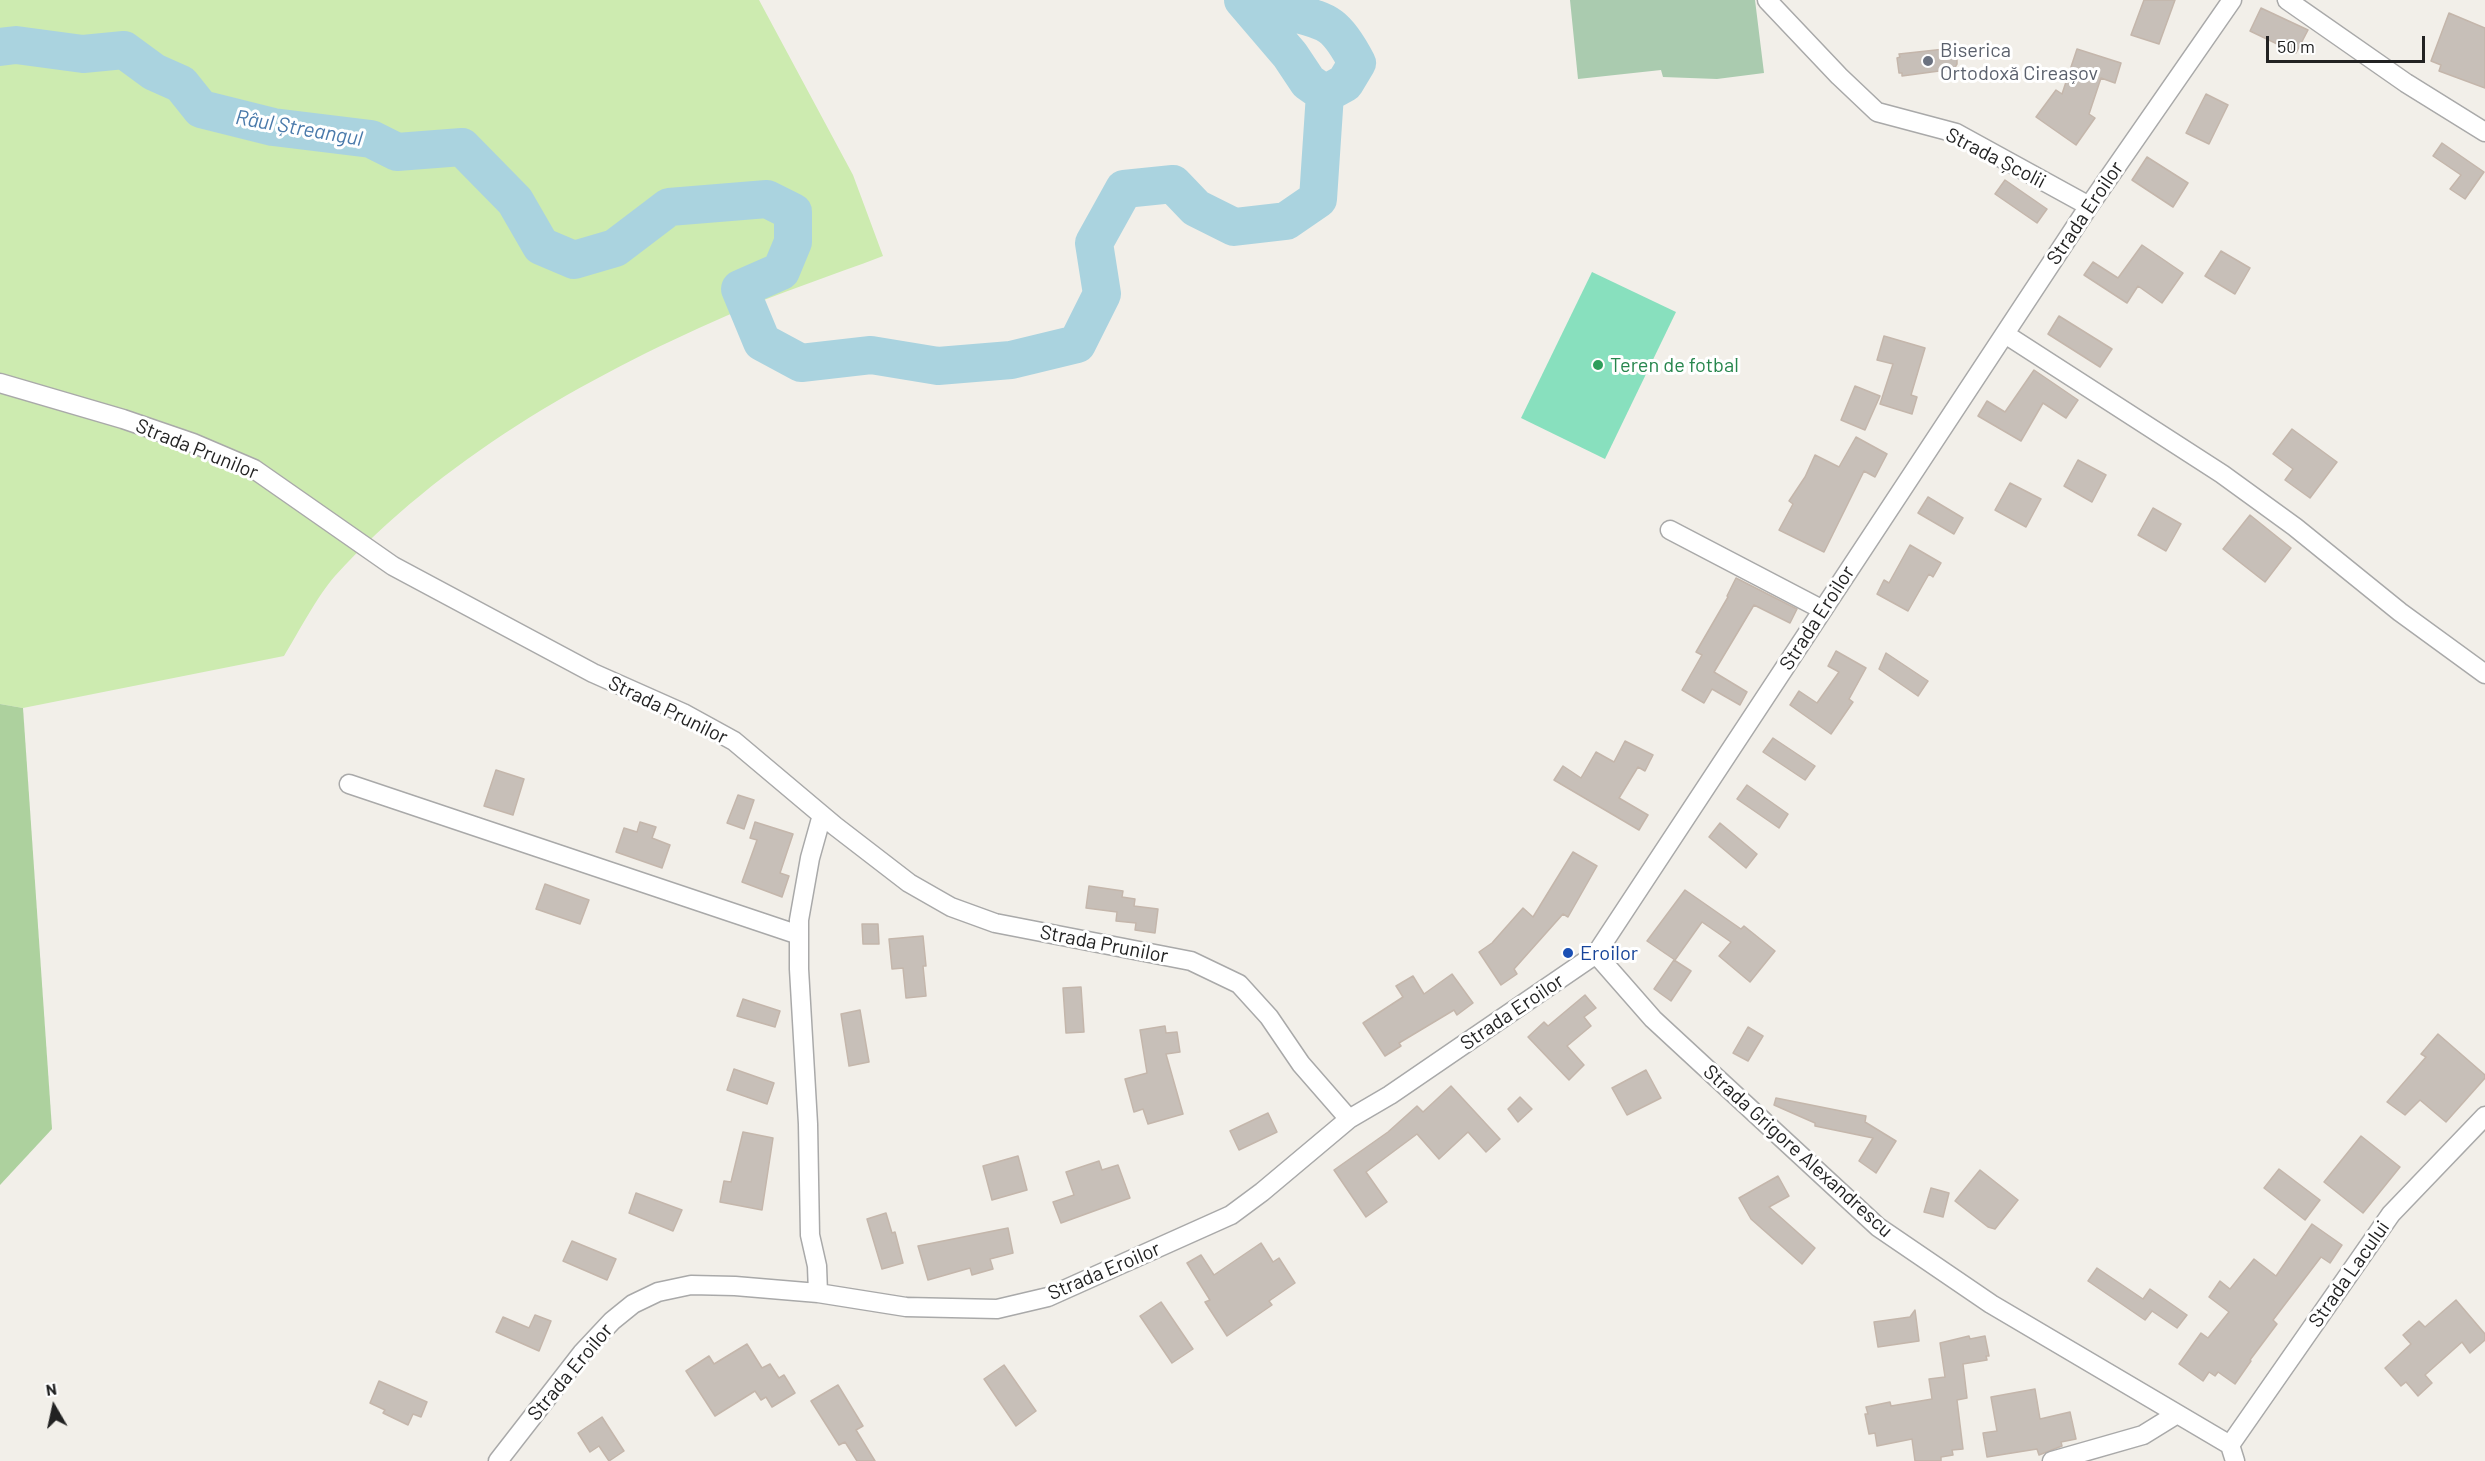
<!DOCTYPE html>
<html>
<head>
<meta charset="utf-8">
<style>
  body { margin:0 }
  #map { position:relative; width:2485px; height:1461px; overflow:hidden; background:#f2efe9; font-family:Barlow,sans-serif }
  canvas { display:block }
  .north { position:absolute; left:24px; top:1377px; width:60px; height:60px; -webkit-text-stroke:4px #fff; paint-order:stroke; rotate:351deg; font-size:16px; font-weight:700; line-height:24px; text-align:center; color:#222 }
  .north::after { content:''; display:block; margin:auto; width:21px; height:27px; background:#222; clip-path:polygon(50% 0,100% 100%,50% 72%,0 100%) }
  .scale { position:absolute; left:2266px; top:36px; width:159px; height:27px; box-sizing:border-box; border:3px solid #222; border-top:0; padding-left:8px; font-size:18px; line-height:21px; white-space:nowrap; color:#222; -webkit-text-stroke:4px #fff; paint-order:stroke }
</style>
</head>
<body>
<div id="map">
<canvas width="2485" height="1461"></canvas>
<div class="north">N</div>
<div class="scale">50 m</div>
</div>
<script>
const c = document.querySelector('canvas').getContext('2d');
c.lineJoin = 'round';
function paint(path, color) { c.fillStyle = color; c.fill(path, 'evenodd'); }
function strokePath(path, color, width, dash) { c.strokeStyle = color; c.lineWidth = width; c.lineCap = dash ? 'butt' : 'round'; c.setLineDash(dash || []); c.stroke(path); }
function drawText(font, color, halo, rows, align = 'center') {
  c.font = font + ' Barlow,sans-serif'; c.lineWidth = 6; c.setLineDash([]); c.textBaseline = 'middle'; c.strokeStyle = halo; c.fillStyle = color; for (const [text, x, y, turn = 0] of rows) {
    c.save(); c.translate(x, y); c.rotate((+turn || 0) * Math.PI / 180); c.textAlign = isNaN(turn) ? turn : align; if (halo) c.strokeText(text, 0, 0); c.fillText(text, 0, 0); c.restore();
  }
}
paint(new Path2D(`
  M0,0H759L853,175L883,256C831,276 777,293 726,316C582,379 442,459 335,576C318,595 298,633 284,656L23,708L0,704Z`), '#cdebb0');
paint(new Path2D(`
  M0,704L23,708L52,1129L0,1185Z`), '#add19e');
paint(new Path2D(`
  M1570,0H1755L1764,73L1717,79L1663,77L1661,70L1578,79Z`), '#aacbaf');
paint(new Path2D(`
  M1592,272L1676,312L1605,459L1521,418Z`), '#88e0be');
strokePath(new Path2D(`
  M1243,0L1290,55L1308,82L1325,94L1345,83L1357,63C1332,15 1323,22 1275,8L1272,0
  M0,47L16,45L83,54L124,50L154,72L181,84L201,109L273,127L371,139L397,152L462,147L515,201L541,246L574,260L615,248L669,207L767,199L793,212V242L781,271L740,289L762,342L801,363L871,355L938,366L1011,360L1077,344L1102,294L1094,243L1124,189L1173,184L1196,208L1234,227L1286,221L1318,199L1325,94`), '#aad3df', 38);
const building = new Path2D(`
  M2144,0H2175L2159,44L2131,35Z
  M2261,8L2308,30L2296,53L2250,31Z
  M2449,13L2485,28V88L2439,71L2441,65L2431,61Z
  M1945,49L1953,50L1957,54V64L1954,69L1902,76V73H1899L1897,58L1900,57L1899,54Z
  M2077,49L2121,63L2115,83L2101,78L2089,114L2095,118L2076,145L2036,117L2056,90L2062,94Z
  M2206,94L2228,105L2209,144L2186,133Z
  M2442,143L2484,172L2465,199L2450,189L2461,175L2433,156Z
  M2147,157L2188,183L2173,207L2132,180Z
  M2005,180L2047,209L2037,223L1995,194Z
  M2142,245L2183,273L2162,303L2138,286L2127,303L2084,275L2093,262L2118,278Z
  M2221,251L2250,268L2235,294L2205,276Z
  M2059,316L2112,349L2100,367L2048,334Z
  M1884,336L1925,348L1911,395L1917,397L1912,414L1880,404L1893,364L1877,360Z
  M2034,370L2078,400L2066,418L2043,403L2021,441L1978,416L1987,401L2005,412Z
  M1855,386L1880,396L1865,430L1841,420Z
  M2292,429L2337,462L2310,498L2285,480L2293,469L2273,454Z
  M1856,437L1887,454L1875,477L1864,471L1824,552L1779,530L1793,504L1789,501L1805,477L1815,455L1839,467Z
  M2078,460L2106,475L2092,502L2064,486Z
  M2010,483L2041,499L2026,527L1995,510Z
  M1928,497L1963,518L1954,534L1918,513Z
  M2153,508L2181,524L2166,551L2138,535Z
  M2250,515L2291,548L2265,582L2223,549Z
  M1910,545L1941,563L1933,577L1929,574L1908,611L1877,594L1884,580L1889,583Z
  M1736,578L1797,609L1790,623L1754,605L1714,672L1747,692L1740,705L1712,689L1704,703L1682,690L1702,655L1696,652L1728,597L1727,596Z
  M1836,651L1866,668L1849,699L1853,702L1831,734L1790,705L1799,691L1817,703L1839,672L1828,666Z
  M1886,653L1928,681L1918,696L1879,669Z
  M1773,738L1815,766L1805,780L1763,752Z
  M1625,741L1653,755L1645,771L1638,767L1619,798L1648,815L1639,830L1554,780L1563,766L1581,778L1596,752L1614,762Z
  M496,770L524,779L513,815L484,806Z
  M1747,785L1788,814L1779,828L1737,799Z
  M738,795L754,800L744,829L727,823Z
  M640,822L656,827L652,838L670,845L662,868L616,852L624,828L637,832Z
  M755,822L793,834L780,873L789,876L782,897L742,882L757,840L750,838Z
  M1720,823L1757,854L1746,868L1709,837Z
  M1573,852L1597,866L1568,917L1563,914L1514,969L1517,974L1501,985L1479,952L1492,943L1523,908L1533,917Z
  M545,884L589,900L580,924L536,909Z
  M1089,886L1123,891L1122,897L1135,899L1134,906L1158,909L1155,933L1135,930L1136,923L1116,921L1117,912L1086,908Z
  M1685,890L1741,929L1744,926L1775,951L1750,982L1719,956L1731,942L1702,922L1675,960L1647,941Z
  M862,924H878L879,944H863Z
  M923,936L926,966H923L926,996L906,998L903,968L892,969L889,939Z
  M1674,960L1691,971L1671,1001L1654,989Z
  M1452,974L1473,1003L1457,1015L1454,1010L1399,1043L1401,1046L1385,1056L1363,1023L1403,997L1396,986L1413,976L1424,994Z
  M1081,987L1084,1032L1066,1033L1063,988Z
  M1585,995L1596,1008L1584,1017L1591,1026L1567,1046L1584,1065L1569,1080L1528,1037L1544,1022L1548,1026Z
  M743,999L780,1011L775,1027L737,1016Z
  M860,1010L869,1062L849,1066L841,1014Z
  M1165,1026L1166,1033L1177,1032L1180,1052L1166,1054L1183,1114L1148,1124L1143,1109L1134,1112L1125,1079L1147,1073L1140,1030Z
  M1748,1027L1763,1036L1748,1061L1733,1053Z
  M2438,1034L2485,1075V1078L2446,1122L2420,1100L2405,1115L2387,1102L2426,1057L2421,1054Z
  M734,1069L774,1083L767,1104L727,1090Z
  M1646,1070L1661,1098L1627,1115L1612,1088Z
  M1451,1086L1500,1139L1486,1152L1468,1132L1439,1159L1417,1134L1366,1172L1387,1202L1366,1217L1334,1170L1388,1132L1417,1106L1423,1112Z
  M1520,1097L1532,1109L1518,1122L1508,1109Z
  M1776,1098L1866,1116L1865,1122L1896,1141L1876,1173L1859,1161L1873,1138L1815,1126V1123L1774,1105Z
  M1268,1113L1277,1132L1239,1150L1230,1131Z
  M743,1132L773,1138L762,1210L720,1202L724,1181L731,1182Z
  M2361,1136L2400,1167L2363,1213L2324,1182Z
  M1018,1156L1027,1190L992,1200L983,1166Z
  M1099,1161L1102,1170L1118,1165L1130,1198L1061,1223L1053,1202L1074,1195L1066,1172Z
  M2279,1169L2320,1200L2305,1220L2264,1188Z
  M1980,1170L2018,1200L1995,1229L1988,1227L1955,1201Z
  M1778,1176L1789,1196L1769,1207L1815,1248L1802,1264L1751,1219L1739,1198Z
  M1931,1188L1949,1193L1943,1217L1924,1212Z
  M636,1193L682,1210L673,1231L629,1213Z
  M886,1213L892,1233L895,1232L903,1263L882,1269L867,1219Z
  M2312,1224L2342,1245L2330,1263L2321,1257L2273,1320L2277,1324L2250,1360L2251,1361L2235,1384L2218,1372L2215,1376L2209,1372L2203,1381L2179,1364L2201,1333L2208,1338L2229,1312L2209,1297L2220,1281L2230,1289L2254,1259L2276,1276Z
  M1008,1228L1013,1253L990,1259L993,1269L972,1275L970,1268L928,1280L918,1246Z
  M572,1241L616,1259L607,1280L563,1261Z
  M1261,1243L1273,1262L1279,1258L1295,1283L1269,1301L1272,1305L1227,1336L1205,1302L1210,1300L1187,1263L1201,1255L1214,1275Z
  M2097,1268L2143,1299L2150,1289L2187,1315L2177,1328L2152,1311L2145,1320L2088,1281Z
  M2456,1300L2485,1334V1340L2470,1353L2462,1342L2425,1375L2432,1383L2418,1396L2406,1382L2401,1386L2385,1368L2411,1344L2403,1335L2419,1321L2425,1327Z
  M1161,1302L1193,1349L1172,1363L1140,1316Z
  M1915,1310L1919,1341L1878,1347L1874,1322L1910,1317Z
  M535,1315L551,1321L539,1351L496,1332L503,1317L529,1328Z
  M1969,1336L1970,1339L1985,1336L1989,1356H1986L1987,1360L1963,1364L1967,1398L1957,1400L1963,1449L1952,1450L1953,1455L1941,1457V1461H1915L1912,1439L1877,1446L1875,1433L1869,1434L1865,1414H1868L1866,1407L1890,1402L1891,1406L1932,1399L1929,1379L1945,1377L1940,1343Z
  M747,1344L762,1368L770,1364L779,1378L784,1375L795,1393L772,1407L766,1397L761,1400L755,1391L715,1416L686,1371L709,1356L714,1364Z
  M1004,1365L1036,1411L1016,1426L984,1379Z
  M379,1381L427,1402L421,1417L413,1414L408,1425L383,1413L385,1410L370,1403Z
  M838,1385L863,1426L856,1430L875,1461H857L845,1442L839,1445L811,1401Z
  M2035,1389L2040,1419L2070,1412L2076,1439L2061,1442L2062,1446L2039,1455L2037,1449L1987,1457L1983,1433L1997,1431L1991,1397Z
  M602,1417L624,1451L609,1461L599,1446L590,1452L578,1433Z`);
paint(building, '#c7bfb8');
strokePath(building, '#c4b6ab', 1.5);
const minor = new Path2D(`
  M1767,0L1839,76L1877,112L1956,133L2089,206
  M2287,0L2406,83L2485,132
  M2005,334L2222,474L2295,527L2400,612L2485,674
  M0,383L123,419L193,443L254,469L393,566L593,673L683,713L734,741L835,826L909,883L951,907L995,923L1191,961L1239,984L1269,1017L1301,1064L1349,1119
  M1670,530L1823,610
  M349,784L799,935
  M1596,954L1653,1019L1878,1227L1991,1304L2230,1445L2235,1461
  M818,1293L817,1266L810,1235L808,1124L799,969V920L810,858L822,815
  M2230,1445L2391,1214L2485,1116
  M498,1461L582,1353L612,1321L633,1304L658,1292L691,1285L735,1286L818,1293L906,1307L997,1309L1048,1297L1231,1215L1262,1192L1349,1119L1390,1095L1596,954L2089,206L2232,0
  M2052,1461L2143,1435L2177,1414`);
strokePath(minor, '#a9a9a9', 21);
strokePath(minor, '#fff', 18);
for (const [x, y, r, color] of [
  [1928,61,6,"#6b7280"],
  [1598,365,6,"#2e9e5b"],
  [1568,953,6,"#1a4fb4"]
]) { const dot = new Path2D(); dot.arc(x, y, r, 0, 2 * Math.PI); c.fillStyle = color; c.fill(dot); strokePath(dot, '#fff', 2); }
drawText('20px', '#5b616d', '#fff', [
  ["Biserica",1940,50],
  ["Ortodoxă Cireașov",1940,73]
], 'left');
drawText('20px', '#222', '#fff', [
  ["Strada Școlii",1996,158,27],
  ["Strada Eroilor",2085,213,-56],
  ["Strada Prunilor",197,449,22],
  ["Strada Eroilor",1817,618,-57],
  ["Strada Prunilor",668,710,26],
  ["Strada Prunilor",1104,944,11],
  ["Strada Eroilor",1512,1012,-34],
  ["Strada Grigore Alexandrescu",1798,1151,42],
  ["Strada Eroilor",1104,1271,-23],
  ["Strada Lacului",2349,1274,-55],
  ["Strada Eroilor",570,1372,-50]
]);
drawText('20px', '#27864d', '#fff', [
  ["Teren de fotbal",1610,365]
], 'left');
drawText('20px', '#164399', '#fff', [
  ["Eroilor",1580,953]
], 'left');
drawText('italic 21px', '#4a7aab', '#fff', [
  ["Râul Ștreangul",299,128,10]
]);
</script>
</body>
</html>
